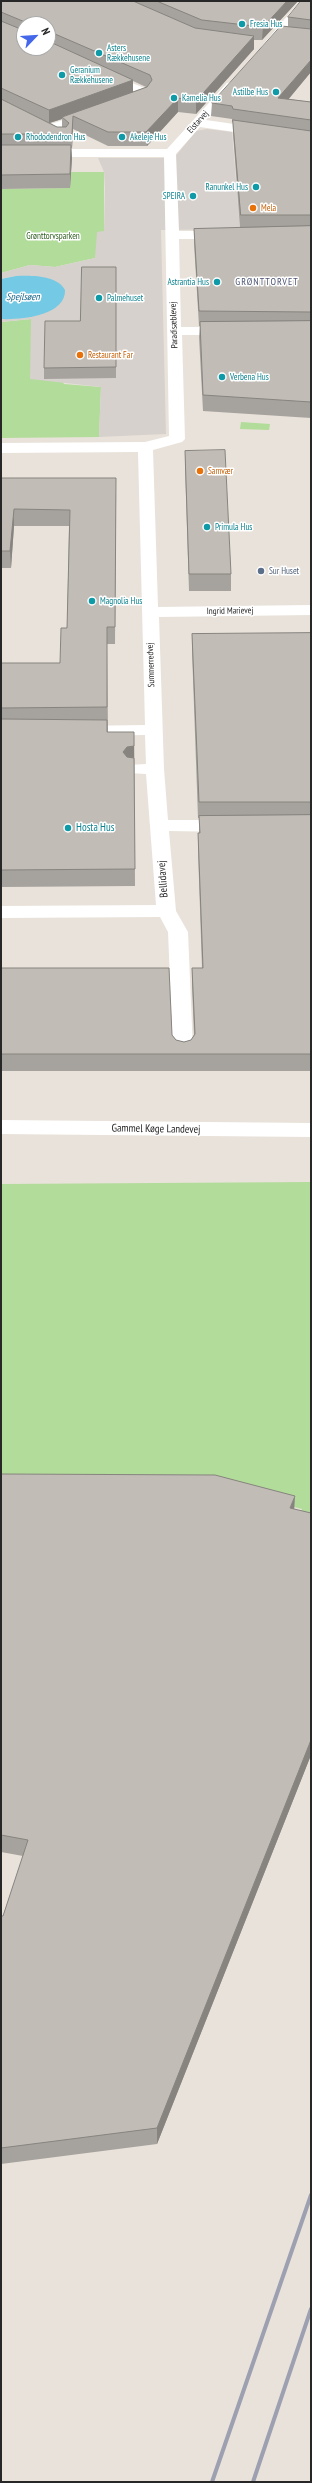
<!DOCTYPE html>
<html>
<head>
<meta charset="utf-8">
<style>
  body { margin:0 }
  #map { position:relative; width:312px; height:2483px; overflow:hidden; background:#e9e2da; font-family:"PT Sans Narrow",sans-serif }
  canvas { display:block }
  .frame { position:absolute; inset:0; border:2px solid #272727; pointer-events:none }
  .north { position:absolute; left:16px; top:16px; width:40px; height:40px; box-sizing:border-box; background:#fff; border:1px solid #a9a9a9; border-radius:50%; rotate:65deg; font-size:11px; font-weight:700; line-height:16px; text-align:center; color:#272727 }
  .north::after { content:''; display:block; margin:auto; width:14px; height:18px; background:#4568eb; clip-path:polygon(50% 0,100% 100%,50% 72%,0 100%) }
</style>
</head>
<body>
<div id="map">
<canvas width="312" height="2483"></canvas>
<div class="frame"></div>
<div class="north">N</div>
</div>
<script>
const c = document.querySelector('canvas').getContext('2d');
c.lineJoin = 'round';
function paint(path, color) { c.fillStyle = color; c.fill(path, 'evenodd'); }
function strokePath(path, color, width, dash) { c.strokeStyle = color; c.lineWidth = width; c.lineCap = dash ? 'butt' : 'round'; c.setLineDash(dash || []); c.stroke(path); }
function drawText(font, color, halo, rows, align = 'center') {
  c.font = font + ' "PT Sans Narrow",sans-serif'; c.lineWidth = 3; c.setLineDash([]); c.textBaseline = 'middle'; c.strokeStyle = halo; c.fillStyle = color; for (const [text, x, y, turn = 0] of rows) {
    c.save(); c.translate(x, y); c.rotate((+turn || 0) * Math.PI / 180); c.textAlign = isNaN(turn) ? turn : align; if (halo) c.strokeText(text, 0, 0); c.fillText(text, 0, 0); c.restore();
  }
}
paint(new Path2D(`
  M71,172H104V231L95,258L55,267L30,265L1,273V189L70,188Z
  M31,319L64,384L101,387L99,437L1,438V322Z
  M241,422L270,424L269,430L240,429Z
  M311,1182V1528L299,1524L302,1509L218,1488L1,1485V1184Z`), '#b2dc9a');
paint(new Path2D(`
  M207,129L232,132L240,229L161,230L166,434L99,437L101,387L30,379L31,319L1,322V319L26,318L39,277L16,276L1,279V273L30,265L55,267L95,258L97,232L104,231L105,188L104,172L98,158H174L196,131Z`), '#d6d1cc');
paint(new Path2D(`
  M16,276C31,275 57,275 65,290C66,316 19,320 1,319V279Z`), '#74c9e4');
paint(new Path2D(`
  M300,1L311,2L269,51H261V47Z
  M106,72L149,90L151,93L129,106H121L119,103L135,93L102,79L100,76Z
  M231,82L237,86L206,120L311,135V143L200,127L176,154L179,231H224L231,235L224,239H179L181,327H229L236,331L229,335H182L185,439L182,442L153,450L158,607L311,605V615L159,617L164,769L168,820H230L237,822L239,826L237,830L230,832L169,831L176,911L188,932L193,1051L190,1056L183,1058L176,1056L173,1051L168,932L160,917L1,918V906L156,905L146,774L128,773L125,769L128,765L146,764L145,735L77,736L71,735L68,731L71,727L77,726L145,725L138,452L1,453V443L145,442L169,436L164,157H1V149H167L227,83Z
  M90,111L96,115L94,118L49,133L43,129L45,126Z
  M1,1120L311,1123V1137L1,1134Z`), '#fff');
strokePath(new Path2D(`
  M212,2482L311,2195
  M253,2482L311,2309`), '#9da0b0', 4);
paint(new Path2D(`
  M1,1H298L262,40H254V49L196,114L178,112L147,146H108L73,129L72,148H71L72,158L70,188L1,189ZM24,24H48V48H24ZM133,81L146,87L133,92ZM62,119V127H57L50,123Z
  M311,1V72L288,99L311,102V418L203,411L199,337L200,326H199L194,243V229L240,228L233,133V122H232V119L211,116L212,103L288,27V17Z
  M116,267V378L44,379V368L80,321Z
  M185,451L231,574V591H189L185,466Z
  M1,478L116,494L115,644H107L108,732H134L135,886L1,887V663H60L67,628L69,526H14L11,568H1Z
  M311,633V1071H1V968L172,1035L176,1040L184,1042L191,1040L194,1035L192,985V968H202L198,850V833H199V818H198L192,650V634Z
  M1,1474L294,1509L311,1513V1755L157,2144L1,2164V1916H3L23,1856L1,1852Z`), '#a6a29d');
paint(new Path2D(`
  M287,1H298L262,40L263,27Z
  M254,36V49L196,114V101Z
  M311,60V72L278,112V98Z
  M133,80V94L62,117V119L49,123V110Z
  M178,98V112L147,146L146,132Z
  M73,116V129L72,148V134Z
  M71,145L72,158L70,188V174Z
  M14,509V526L11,568L10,551Z
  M134,732L135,886L134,763L127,764L123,752L127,747Z
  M295,1496L294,1513L290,1508Z
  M311,1740V1755L157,2144V2128Z`), '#87847f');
const building = new Path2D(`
  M1,1H133L195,28L254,36L196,101L178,98L146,132H108L73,116L72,134H1V99L57,127H66L69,123L62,117L147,87L152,80L150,75L48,31V24H25V22L1,12Z
  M157,1H287L263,27L202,20Z
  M301,1H311V20L288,17Z
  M1,21L23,30L24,26V48H48V41L133,80L49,110L1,88Z
  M281,26L311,29V60L278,98L311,102V120L233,109L232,106L212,103Z
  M233,120L311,131V215H241Z
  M1,145H71L70,174L1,175Z
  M311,226V312L199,311L194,229Z
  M82,267H116V367L44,368L45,321H80Z
  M311,321V402L203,395L200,322Z
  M225,450L231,574H189L185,451Z
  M1,478H116L115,627H107V707L1,708V663H60L61,628H67L70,510L14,509L10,551H1Z
  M311,633V802H199L192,634Z
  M1,719L107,720V732H134V746L127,747L123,752L127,757L134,758L135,869L1,870Z
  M311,815V1054H1V968H169L172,1035L176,1040L184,1042L191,1040L195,1034L192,968H203L198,833H200L199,816Z
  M1,1474L215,1475L295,1496L290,1508L311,1513V1740L157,2128L1,2148V1916H3L28,1840L1,1835Z`);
paint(building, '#c1bcb6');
strokePath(building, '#87847f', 1);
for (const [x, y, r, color] of [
  [242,24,4,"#0f9aa8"],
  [99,53,4,"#0f9aa8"],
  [62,75,4,"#0f9aa8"],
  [276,92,4,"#0f9aa8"],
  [174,98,4,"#0f9aa8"],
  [18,137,4,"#0f9aa8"],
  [122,137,4,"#0f9aa8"],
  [256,187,4,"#0f9aa8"],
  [193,196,4,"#0f9aa8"],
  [253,208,4,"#e8710a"],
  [217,282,4,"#0f9aa8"],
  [99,298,4,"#0f9aa8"],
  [80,355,4,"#e8710a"],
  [222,377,4,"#0f9aa8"],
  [200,471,4,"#e8710a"],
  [207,527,4,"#0f9aa8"],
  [261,571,4,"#5c6f8a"],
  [92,601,4,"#0f9aa8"],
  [68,828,4,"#0f9aa8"]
]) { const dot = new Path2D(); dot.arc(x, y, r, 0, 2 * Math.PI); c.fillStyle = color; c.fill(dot); strokePath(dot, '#fff', 1.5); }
drawText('9px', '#0d838f', '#fff', [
  ["Fresia Hus",250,24],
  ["Asters",107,48],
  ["Rækkehusene",107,58],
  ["Geranium",70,70],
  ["Rækkehusene",70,80],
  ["Astilbe Hus",268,92,"right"],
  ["Kamelia Hus",182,98],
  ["Rhododendron Hus",26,137],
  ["Akeleje Hus",130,137],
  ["Ranunkel Hus",248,187,"right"],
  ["SPEIRA",185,196,"right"],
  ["Astrantia Hus",209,282,"right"],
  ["Palmehuset",107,298],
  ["Verbena Hus",230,377],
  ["Primula Hus",215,527],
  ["Magnolia Hus",100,601]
], 'left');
drawText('9px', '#272727', '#fff', [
  ["Elstarvej",198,122,-48],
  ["Paradisæblevej",174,325,-92],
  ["Ingrid Marievej",230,611,-1],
  ["Summerredvej",151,665,-92]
]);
drawText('9px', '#c56008', '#fff', [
  ["Mela",261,208],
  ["Restaurant Far",88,355],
  ["Samvær",208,471]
], 'left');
drawText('9px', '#2d5d1e', '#fff', [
  ["Grønttorvsparken",53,236]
]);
drawText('9px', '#4e5e75', '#fff', [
  ["Sur Huset",269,571]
], 'left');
c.letterSpacing = '1px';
drawText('10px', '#4c5474', '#fff', [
  ["GRØNTTORVET",267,282]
]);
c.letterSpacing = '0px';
drawText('italic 10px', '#17668b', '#fff', [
  ["Spejlsøen",23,297]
]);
drawText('11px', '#0d838f', '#fff', [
  ["Hosta Hus",76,828]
], 'left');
drawText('11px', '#272727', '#fff', [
  ["Bellidavej",163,879,-94],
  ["Gammel Køge Landevej",156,1129,1]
]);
</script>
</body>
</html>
